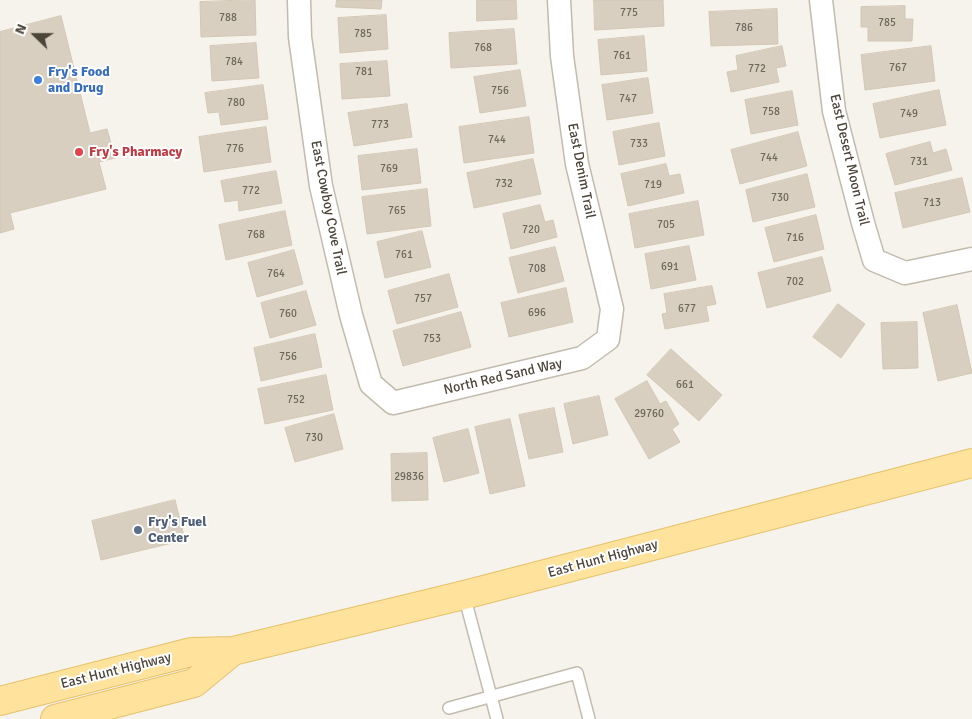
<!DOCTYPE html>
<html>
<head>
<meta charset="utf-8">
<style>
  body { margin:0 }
  #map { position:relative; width:972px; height:719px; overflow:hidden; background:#f6f3ec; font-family:Signika,sans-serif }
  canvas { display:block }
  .north { position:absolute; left:10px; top:10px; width:50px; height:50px; -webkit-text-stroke:4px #fff; paint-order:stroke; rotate:292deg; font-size:14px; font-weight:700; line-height:20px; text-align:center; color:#4b4439 }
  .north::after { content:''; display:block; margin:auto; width:18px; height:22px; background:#4b4439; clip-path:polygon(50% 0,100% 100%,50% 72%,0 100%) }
</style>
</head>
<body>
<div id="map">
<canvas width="972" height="719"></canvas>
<div class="north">N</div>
</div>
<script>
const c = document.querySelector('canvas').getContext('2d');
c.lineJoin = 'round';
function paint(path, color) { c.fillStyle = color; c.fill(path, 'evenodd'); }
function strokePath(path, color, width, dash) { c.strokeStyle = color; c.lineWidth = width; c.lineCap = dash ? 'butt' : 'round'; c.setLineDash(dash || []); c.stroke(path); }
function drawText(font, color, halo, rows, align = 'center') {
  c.font = font + ' Signika,sans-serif'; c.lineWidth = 4; c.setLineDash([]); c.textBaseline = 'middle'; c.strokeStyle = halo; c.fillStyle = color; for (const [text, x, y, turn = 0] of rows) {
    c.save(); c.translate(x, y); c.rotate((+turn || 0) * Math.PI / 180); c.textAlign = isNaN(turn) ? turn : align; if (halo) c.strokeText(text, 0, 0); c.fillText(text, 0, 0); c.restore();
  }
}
const building = new Path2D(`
  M255,0L256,35L201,37L200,2Z
  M337,0H382L381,9L336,7Z
  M477,0H516L517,19L477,21Z
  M594,0H663L664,26L595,30Z
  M905,6V19H913L912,41H868V27H861V7Z
  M777,9L778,44L711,46L709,12Z
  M386,15L388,49L340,53L338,18Z
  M61,16L90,133L107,129L115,158L99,162L106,189L10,213L14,229L0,233V32Z
  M514,29L517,64L451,68L449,33Z
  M644,36L647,71L601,75L598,40Z
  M256,43L259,78L212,81L210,46Z
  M782,46L786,66L776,68L779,82L731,92L727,72L738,70L736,56Z
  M931,46L935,81L865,90L861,55Z
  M387,61L390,96L342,99L340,64Z
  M520,70L526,106L480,113L474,77Z
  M648,78L653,113L607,120L602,85Z
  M263,85L268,119L221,125L219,112L208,113L205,93Z
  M939,90L946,125L880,138L873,104Z
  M792,91L798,125L751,134L745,100Z
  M407,104L412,137L354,146L348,113Z
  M529,117L534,153L464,163L459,127Z
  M659,123L665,156L619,165L613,132Z
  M266,127L271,162L204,172L199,137Z
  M798,132L807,166L740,184L731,150Z
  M930,142L933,153L946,149L952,170L895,185L886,154Z
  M417,149L421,183L362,190L358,156Z
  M533,159L541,194L474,208L467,173Z
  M666,164L669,176L680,174L684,193L628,206L621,174Z
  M276,171L282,203L239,211L238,200L225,202L221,181Z
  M807,174L815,207L753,222L746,190Z
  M962,178L970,212L903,228L895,193Z
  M427,189L431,226L367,234L362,197Z
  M698,201L704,235L635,248L629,214Z
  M540,205L545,222L553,220L557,237L511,249L503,214Z
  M285,211L292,245L226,260L219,225Z
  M816,215L824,249L774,262L765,228Z
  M422,231L431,267L385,278L377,242Z
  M689,246L696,280L651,289L645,254Z
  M555,247L564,281L518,293L509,258Z
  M294,250L303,284L257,297L248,263Z
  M822,257L831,291L767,308L758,273Z
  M449,274L458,307L397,324L388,291Z
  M712,286L716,304L706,306L709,321L665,329L662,314L667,313L664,294Z
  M566,288L573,322L509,337L501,303Z
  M306,291L316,325L270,338L261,303Z
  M838,304L865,324L841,358L813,337Z
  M957,305L972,373L938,381L923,313Z
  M461,312L471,347L403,366L393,331Z
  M917,322L918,368L883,369L881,323Z
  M315,334L322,367L261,381L254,348Z
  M671,349L722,395L699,421L647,375Z
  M326,375L333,410L265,424L258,389Z
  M647,381L660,404L666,401L679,424L672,429L680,442L649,459L615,399Z
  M599,396L608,435L573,444L564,404Z
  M554,408L563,452L529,459L519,415Z
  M334,414L343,449L295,462L285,428Z
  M510,419L525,486L490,494L475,427Z
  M468,429L479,473L444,482L433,438Z
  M427,453L428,500L392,501L391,454Z
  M175,500L185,540L101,560L92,521Z`);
paint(building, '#d8cfc1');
strokePath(building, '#d3c7b4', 1);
const service = new Path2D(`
  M464,595L497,719
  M449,708L577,673L589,719`);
const minor = new Path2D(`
  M299,0L300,37L321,186L351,315L371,384L393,403L582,358L608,339L612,309L577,164L562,56L559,0
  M821,0L834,111L863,223L874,260L905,273L972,259`);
const primary = new Path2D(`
  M0,701L191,652L233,651L464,595L972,463
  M55,719L194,683L233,651`);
strokePath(service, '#c2bbae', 14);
strokePath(minor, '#c2bbae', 25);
strokePath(primary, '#e6c16a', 30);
strokePath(service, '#fff', 11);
strokePath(minor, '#fff', 22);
strokePath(primary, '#ffe39c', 28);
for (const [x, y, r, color] of [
  [38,80,5,"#3f7fe0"],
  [79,152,5,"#e0444e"],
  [138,530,5,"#5c6f8a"]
]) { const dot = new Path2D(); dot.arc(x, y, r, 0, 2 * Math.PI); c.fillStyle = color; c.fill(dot); strokePath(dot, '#fff', 2); }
drawText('11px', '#6e675b', null, [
  ["775",629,13],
  ["788",228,18],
  ["785",887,23],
  ["786",744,28],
  ["785",363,34],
  ["768",483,48],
  ["761",622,56],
  ["784",234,62],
  ["767",898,68],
  ["772",757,69],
  ["781",364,72],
  ["756",500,91],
  ["747",628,99],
  ["780",236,103],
  ["758",771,112],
  ["749",909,114],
  ["773",380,125],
  ["744",497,140],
  ["733",639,144],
  ["776",235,149],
  ["744",769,158],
  ["731",919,162],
  ["769",389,169],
  ["732",504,184],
  ["719",653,185],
  ["772",251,191],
  ["730",780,198],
  ["713",932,203],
  ["765",397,211],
  ["705",666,225],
  ["720",531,230],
  ["768",256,235],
  ["716",795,238],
  ["761",404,255],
  ["691",670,267],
  ["708",537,269],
  ["764",276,274],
  ["702",795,282],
  ["757",423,299],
  ["677",687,309],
  ["696",537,313],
  ["760",288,314],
  ["753",432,339],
  ["756",288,357],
  ["661",685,385],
  ["752",296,400],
  ["29760",649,414],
  ["730",314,438],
  ["29836",409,477]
]);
drawText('bold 14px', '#366cbe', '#fff', [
  ["Fry's Food",48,72],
  ["and Drug",48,88]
], 'left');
drawText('bold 14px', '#be3a42', '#fff', [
  ["Fry's Pharmacy",89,152]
], 'left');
drawText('14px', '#4b4439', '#fff', [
  ["East Desert Moon Trail",849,160,77],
  ["East Denim Trail",581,171,79],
  ["East Cowboy Cove Trail",328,208,79],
  ["North Red Sand Way",503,377,-13],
  ["East Hunt Highway",603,559,-15],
  ["East Hunt Highway",116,671,-14]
]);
drawText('bold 14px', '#4e5e75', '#fff', [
  ["Fry's Fuel",148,522],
  ["Center",148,538]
], 'left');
</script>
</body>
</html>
